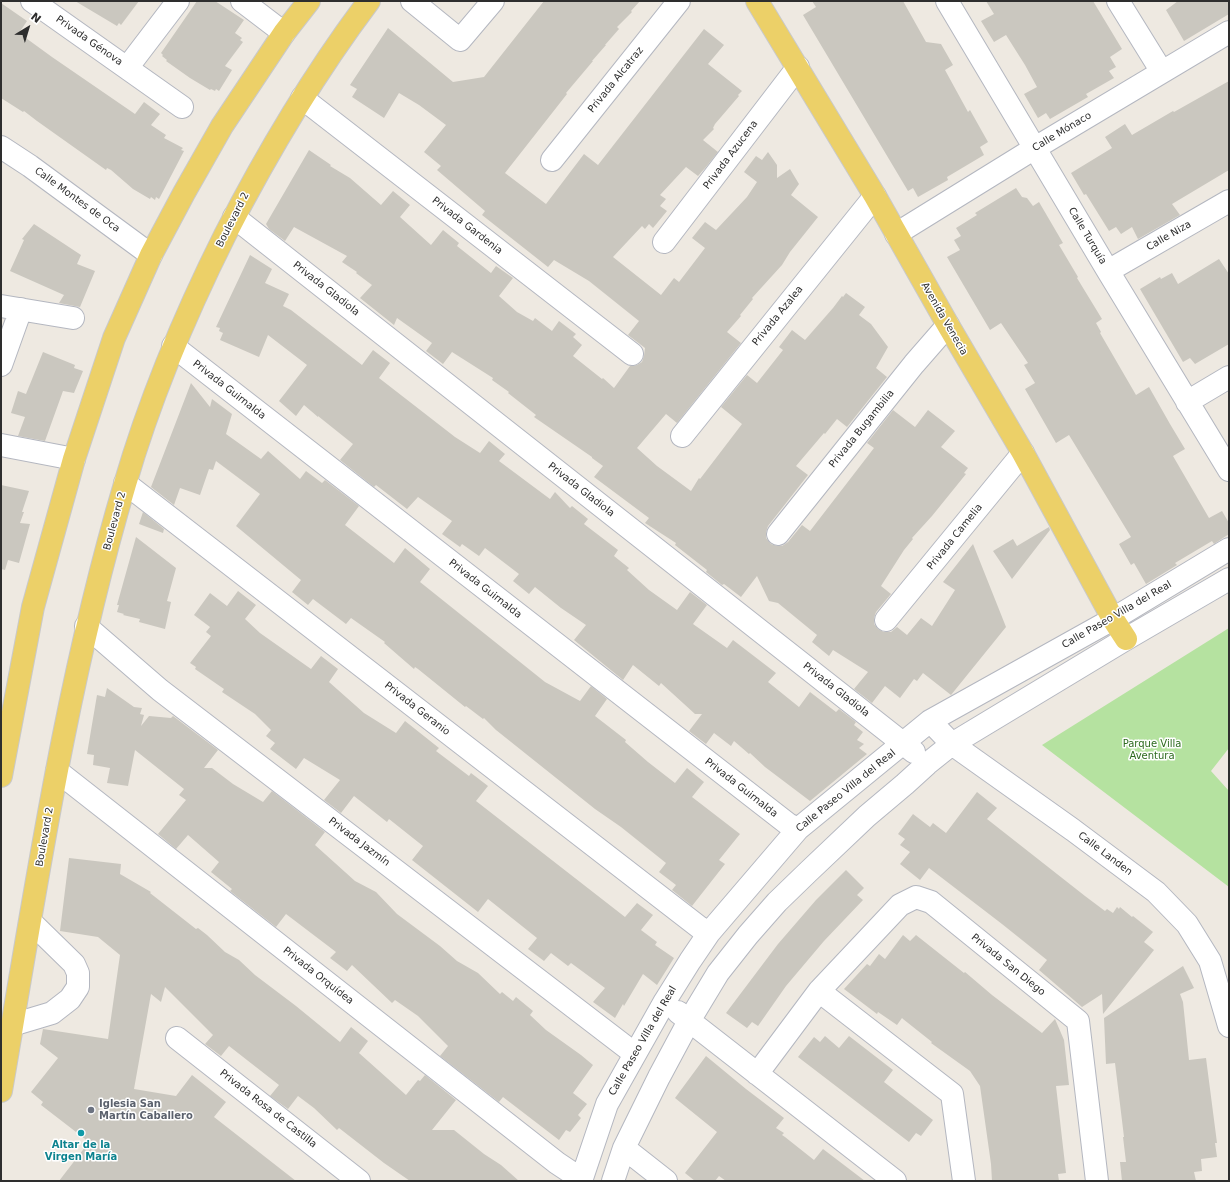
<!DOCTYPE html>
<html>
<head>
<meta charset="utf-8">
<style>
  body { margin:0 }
  #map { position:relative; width:1230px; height:1182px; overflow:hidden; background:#eee9e1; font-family:"DejaVu Sans",sans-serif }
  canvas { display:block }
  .frame { position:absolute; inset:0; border:2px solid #2e2e2e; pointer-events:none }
  .north { position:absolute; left:8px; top:8px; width:40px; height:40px; -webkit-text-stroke:3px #fff; paint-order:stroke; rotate:38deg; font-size:11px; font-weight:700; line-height:16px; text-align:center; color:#2e2e2e }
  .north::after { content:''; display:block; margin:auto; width:14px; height:18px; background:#2e2e2e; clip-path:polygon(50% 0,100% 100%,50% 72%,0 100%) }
</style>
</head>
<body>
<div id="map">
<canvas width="1230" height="1182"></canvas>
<div class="frame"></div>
<div class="north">N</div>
</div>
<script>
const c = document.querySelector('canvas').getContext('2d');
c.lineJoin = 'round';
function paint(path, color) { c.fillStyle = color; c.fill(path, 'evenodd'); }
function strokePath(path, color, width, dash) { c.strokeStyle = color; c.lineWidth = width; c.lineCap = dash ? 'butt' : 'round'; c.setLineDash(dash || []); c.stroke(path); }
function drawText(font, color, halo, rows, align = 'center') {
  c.font = font + ' "DejaVu Sans",sans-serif'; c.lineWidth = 3; c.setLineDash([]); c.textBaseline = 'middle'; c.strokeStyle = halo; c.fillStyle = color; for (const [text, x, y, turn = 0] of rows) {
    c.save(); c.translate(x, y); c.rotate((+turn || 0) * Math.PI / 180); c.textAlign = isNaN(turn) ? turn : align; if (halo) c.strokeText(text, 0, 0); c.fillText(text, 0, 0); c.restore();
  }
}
paint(new Path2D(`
  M1229,628V748L1211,771L1229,791V887L1042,745Z`), '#b5e2a0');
paint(new Path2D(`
  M75,1H139L121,25L119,23L117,26Z
  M197,1H215L244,20L235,33L242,38L240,40L243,42L225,66L232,70L219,91L216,89L215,91L211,89L210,90L190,78L166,61L167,60L162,56L163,55L161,53Z
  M544,1H640L631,11L632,12L617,27L619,29L605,45H606L592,61H593L566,93L567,94L505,173L546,204L584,154L598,165L704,29L724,45L708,64L742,91L738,95L739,96L715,124L713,128L714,129L703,140L718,152L706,167L698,176L686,167L660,195L666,199L660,206L667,211L653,228L649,224L645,229L642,226L613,257L661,295L674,278L679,282L705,248L692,238L705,222L716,230L747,197L757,182L744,172L756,156L762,160L768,152L777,165V178L790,169L799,184L791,195L818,217L790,252L782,265L752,298L753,299L740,315L741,316L727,332L741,343L677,423L666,414L637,448L657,466L691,491L699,478L700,479L742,424L721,407L747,375L757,383L783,350L779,347L792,330L805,340L833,308L842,296L843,297L846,293L865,307L859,315L871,324L888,347L876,368L887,377L847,427L837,419L825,434L824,433L796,466L808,475L768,526L766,532V538L771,544L777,546H782L788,542L802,525L810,531L874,448L867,443L893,410L915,427L928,410L955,431L941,447L968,468L964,473L966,474L932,516L912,538L913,539L904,550L881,586L891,594L876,612L874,618V624L878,629L884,632H891L897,627L907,635L921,618L932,626L955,590L943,582L973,544L1006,627L951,695L923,673L917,681L914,679L900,698L885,686L872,703L854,689L868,672L833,650L829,656L812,642L817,635L778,603L769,601L757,576L741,597L724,584L722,585L706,572L707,570L675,545L676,543L645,523L649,518L594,477L603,466L592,458V457L534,417L536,415L508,393L509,392L492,380L493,378L452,352L443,364L426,351L432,343L397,318L394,325L360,298L372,285L356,273L357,272L342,262L347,256L294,227L285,241L269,229L266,224L309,150L331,165L330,166L350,178L381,205L393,191L410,205L400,217L431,245L443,230L459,243L457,246L491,273L496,266L513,278L499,296L517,312L533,321L535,318L552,331L559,321L576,334L573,337L582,345L573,356L602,379L603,378L614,388L630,366L637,365L642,362L644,356L645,348L628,335L639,321L589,281L554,260L548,267L482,215L485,211L437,170L441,166L424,152L446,125L419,105L399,93L384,118L352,97L357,89L350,85L388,28L453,82L484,77Z
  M812,1H903L926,42L941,44L953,65L945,70L968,112L970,110L988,142L980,147L984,155L947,177L948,180L918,197L913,188L908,191L803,15L816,7Z
  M986,1H1093L1122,49L1110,57L1116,67L1109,71L1114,78L1086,94L1088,97L1050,119L1046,113L1038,118L1024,94L1037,87L1025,65L1006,35L994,42L981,21L994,14Z
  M1178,1H1229V14L1184,41L1166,10Z
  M1,3L27,21L19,33L52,57L135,114L144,102L160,114L151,125L166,135L164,138L183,148L181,150L184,151L159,199L156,197L155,200L151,197L150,199L133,189L111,170L107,168L106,170L37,121L24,111L23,112L1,98Z
  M1229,81V170L1172,204L1180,215L1138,239L1132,227L1121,234L1116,227L1109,231L1086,194L1084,195L1071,173L1112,148L1105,137L1125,124L1132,135L1173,111L1174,112Z
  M1016,188L1022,197L1027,198L1033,206L1039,202L1063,243L1059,245L1078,277L1077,278L1102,319L1096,323L1101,332L1100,333L1136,395L1149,387L1170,424L1185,449L1173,456L1209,518L1222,511L1229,523V534L1214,544L1212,541L1175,563L1177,565L1146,584L1134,563L1131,565L1119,544L1131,537L1069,435L1056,443L1025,389L1035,383L1024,365L1028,363L1001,323L990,330L947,257L960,250L954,240L961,236L956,228L977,215L975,213Z
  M34,224L81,255L77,264L95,271L80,307L59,303L64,295L10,271L24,240L22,239Z
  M250,255L272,269L265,283L289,294L283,306L291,310L362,365L373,350L390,363L379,378L455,437L480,453L489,441L505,454L499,461L550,499L555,492L570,508L572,506L588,519L584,524L618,550L614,556L629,568L627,570L649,590L677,610L690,592L707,605L693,624L727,648L733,640L776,673L768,682L799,707L810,692L836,712L839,709L856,722L854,725L863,732L857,740L864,744L859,748L867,754L810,801L765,767L750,753L749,754L734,741L731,746L714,733L706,744L689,731L702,714H695L661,683L659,686L633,665L623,680L574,640L586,625L561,608L535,587L529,594L513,581L519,574L485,548L479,556L462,544L460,547L442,534L452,521L418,497L407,509L376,485L374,487L340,460L353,444L318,416V417L304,405L296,416L279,401L307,365L268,335L259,357L220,340L223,333L219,331L220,328L216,327Z
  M1219,259L1229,274V344L1195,364L1190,358L1183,362L1140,289L1160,277L1161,279L1172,273L1178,284Z
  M43,352L75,365L74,368L83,371L74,393L63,391L45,441L18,436L25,417L11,413L18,391L26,394Z
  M191,383L210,407L212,399L232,414L226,434L261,459L268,451L300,479L306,471L322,483L325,480L359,506L345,525L394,563L405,548L430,569L420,582L545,682L580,701L591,686L607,699L595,716L626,740L625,742L648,762L675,783L687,768L704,782L692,797L740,834L719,860L725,864L692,906L672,890L676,885L659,872L666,863L621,827L595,809L496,730L484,718L483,719L466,706L465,707L418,669L415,667L414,669L384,643L385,642L351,618L346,624L313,599L308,605L292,592L301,580L236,526L260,494L216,461L213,470L209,469L200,495L180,488L174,505L151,487Z
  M1,485L29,491L22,512H24L20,523L30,524L19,563L8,560L5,570L1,569Z
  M143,512L164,529L163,533L139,524Z
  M1049,527L1050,530L1012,579L993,551L1013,539L1017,546Z
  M136,537L176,568L167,601L171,602L165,629L139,622L140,619L123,615L124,614L117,612L119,605H117Z
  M238,591L256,605L245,619L260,633L311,669L321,656L338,669L329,682L364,713L396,733L405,721L439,748L436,751L469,776L471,773L488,786L476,801L625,917L637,903L653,915L641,930L657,942L655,945L674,958L657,985L643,974L624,1006L623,1004L615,1018L593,1002L605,988L571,963L568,966L551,953L544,961L528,949L537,938L488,899L478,912L412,860L423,846L389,819L387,822L354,796L341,813L324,800L340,780L304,758L296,769L270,749L275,743L266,736L271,730L255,714L222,692L224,689L195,669L196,667L190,663L211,636L206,632L210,627L194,615L210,593L227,606Z
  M107,688L134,707L142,708L140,714L144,715L141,726L149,716L171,718L173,716L218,750L204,768H212L233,784L263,802L272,791L325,832L315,845L355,881L376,892L397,914L440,946L457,961L478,973L500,994L502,992L513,1001L516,997L533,1011L530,1015L546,1030L581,1055L593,1065L573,1093L587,1104L578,1115L581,1118L570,1132L566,1130L559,1140L503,1097L499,1102L440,1056L448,1046L418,1016L395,1000L392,1003L352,965L347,971L330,958L336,952L286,914L276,927L230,891L232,889L211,872L219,862L188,835L176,849L158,834L186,800L179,795L184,789L135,750L128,786L107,783L110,768L93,765L94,755L87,754L97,695L105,697Z
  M977,792L997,808L987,819L1085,896L1105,911L1107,909L1113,913L1117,907L1119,909L1120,907L1132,917L1133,916L1153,932L1144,942L1154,950L1103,1014L1102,994L1082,1007L1039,970L1047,960L1002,924L929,868L920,880L900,864L910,852L900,845L905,839L898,834L913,814L930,827L933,823L946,833Z
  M69,858L121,864L120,874L151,892L150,893L196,929L198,928L207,935L225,952L239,960L255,975L296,1006L340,1042L351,1027L368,1041L359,1053L406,1095L418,1080L420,1081L425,1075L456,1100L432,1130H454L484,1154L501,1165L519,1181H410L384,1163L339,1128L337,1130L314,1108L298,1096L288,1109L270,1096L279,1085L229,1046L221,1056L205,1044L213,1035L165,987L161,1002L151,994L134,1089L176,1096L192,1075L226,1102L214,1117L296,1181H59L89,1142L41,1105L43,1102L31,1092L58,1058L40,1044L43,1029L108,1039L120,955L98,937L60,931Z
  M846,870L864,888L857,895L863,900L824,941L786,986L758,1026L752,1022L747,1028L726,1013L778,944L816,900Z
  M903,935L910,941L916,935L964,973L965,972L992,995L1042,1033L1055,1019L1064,1040L1069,1085L1056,1086L1066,1173L1058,1174L1059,1181H992L991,1164L980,1086L970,1071L931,1043L932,1042L903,1019L902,1018L897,1025L878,1012L877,1014L844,989L867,964L870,966L879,954L885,959Z
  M1183,966L1194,988L1180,994L1183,1002L1189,1060L1206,1058L1217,1143H1215L1217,1157L1201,1159L1202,1171L1194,1172L1196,1181H1122L1120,1162H1126L1123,1137H1124L1115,1063L1106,1064L1104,1018Z
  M825,1036L839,1048L849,1036L893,1070L884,1082L933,1120L921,1136L916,1133L909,1142L798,1057L814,1037L820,1042Z
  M706,1056L746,1089L784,1118L776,1128L784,1133L782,1135L785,1137L814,1160L823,1149L865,1181H726L719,1176L715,1181H695L685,1173L717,1132L675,1098Z`), '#cac7bf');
const minor = new Path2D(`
  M32,1L182,107
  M242,1L284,33
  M412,1L460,40L493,1
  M947,1L1108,271L1229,470
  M1118,1L1162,72
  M127,68L178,1
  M302,98L632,354
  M1,147L30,166L151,255
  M552,160L679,1
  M234,217L914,752
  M896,234L1035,148L1229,32
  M664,242L798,67
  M1108,271L1229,201
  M1,306L73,318
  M173,346L788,824L798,829
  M1,365L21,309
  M1187,402L1229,377
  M682,436L875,196
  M1,445L74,459
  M125,483L699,927L709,933
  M778,534L914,364L948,325
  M886,620L1023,453
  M86,626L160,690L635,1054
  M930,721L952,744L1073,830L1156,892L1187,924L1210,961L1229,1026
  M57,771L557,1163L581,1179
  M819,991L952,1094L964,1181
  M678,1012L895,1181
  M12,1025L52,1013L70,999L78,987V973L74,964L31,922
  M177,1038L359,1181
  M757,1074L819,991L900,905L916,897L931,902L1078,1021L1097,1181
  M624,1148L666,1181
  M581,1181L607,1104L665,1001L690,961L709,933L798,829L930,721L1113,619L1229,549
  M613,1181L624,1148L659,1077L689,1021L718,973L748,935L777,902L808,872L867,816L905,784L927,764L952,744L1126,639L1229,579`);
const major = new Path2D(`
  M757,1L875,196L948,325L1023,453L1113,619L1126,639
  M1,776L33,607L74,459L114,338L151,255L184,193L222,126L284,33L309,1
  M1,1091C36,888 66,682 125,484C150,398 185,315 225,235C267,153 314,74 369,1`);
strokePath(minor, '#b4b7c0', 24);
strokePath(major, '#c9c9c9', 24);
strokePath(minor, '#fff', 22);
strokePath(major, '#ecd068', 22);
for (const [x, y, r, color] of [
  [91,1110,4,"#6b7280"],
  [81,1133,4,"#0f9aa8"]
]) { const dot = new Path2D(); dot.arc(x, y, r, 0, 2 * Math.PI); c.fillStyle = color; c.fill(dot); strokePath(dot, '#fff', 1.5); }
drawText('10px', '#2e2e2e', '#fff', [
  ["Privada Génova",89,41,35],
  ["Privada Alcatraz",616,80,-51],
  ["Calle Mónaco",1062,132,-31],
  ["Privada Azucena",731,155,-53],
  ["Calle Montes de Oca",77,200,36],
  ["Boulevard 2",233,220,-63],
  ["Privada Gardenia",467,226,38],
  ["Calle Turquía",1087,236,59],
  ["Calle Niza",1169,236,-30],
  ["Privada Gladiola",326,289,38],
  ["Privada Azalea",778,316,-51],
  ["Avenida Venecia",944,319,60],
  ["Privada Guirnalda",229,390,38],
  ["Privada Bugambilia",862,429,-51],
  ["Privada Gladiola",581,490,38],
  ["Boulevard 2",115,521,-75],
  ["Privada Camelia",955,537,-51],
  ["Privada Guirnalda",485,589,38],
  ["Calle Paseo Villa del Real",1117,615,-30],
  ["Privada Gladiola",836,690,38],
  ["Privada Geranio",417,709,38],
  ["Privada Guirnalda",741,788,38],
  ["Calle Paseo Villa del Real",846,791,-39],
  ["Boulevard 2",45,837,-80],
  ["Privada Jazmín",359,842,37],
  ["Calle Landen",1105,854,37],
  ["Privada San Diego",1008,965,39],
  ["Privada Orquídea",318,976,38],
  ["Calle Paseo Villa del Real",643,1041,-60],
  ["Privada Rosa de Castilla",268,1109,38]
]);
drawText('10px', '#2c6a1e', '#fff', [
  ["Parque Villa",1152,744],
  ["Aventura",1152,756]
]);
drawText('bold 10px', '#5b616d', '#fff', [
  ["Iglesia San",99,1104],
  ["Martín Caballero",99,1116]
], 'left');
drawText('bold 10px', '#0d838f', '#fff', [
  ["Altar de la",81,1145],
  ["Virgen María",81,1157]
]);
</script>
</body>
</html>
